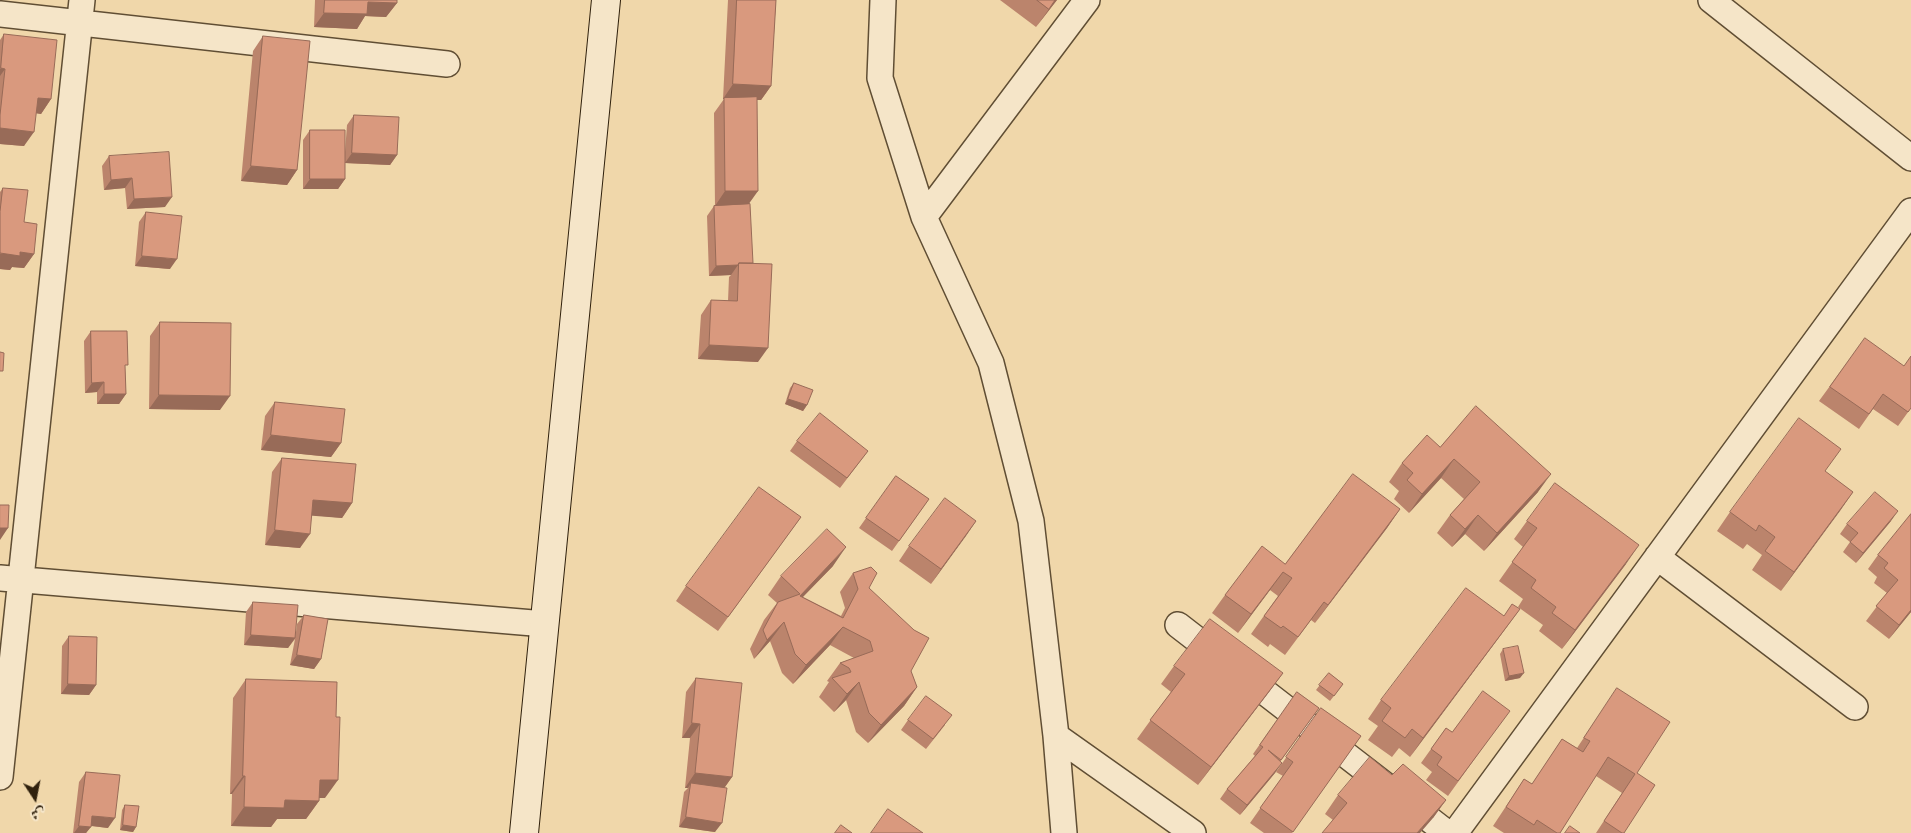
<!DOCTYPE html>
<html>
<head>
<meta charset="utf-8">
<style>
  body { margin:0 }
  #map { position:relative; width:1911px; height:833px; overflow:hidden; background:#f0d7aa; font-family:"IM FELL DW Pica",Amiri,serif }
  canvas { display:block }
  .north { position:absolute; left:10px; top:773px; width:50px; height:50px; -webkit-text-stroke:4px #f5e5c8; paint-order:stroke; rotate:169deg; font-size:14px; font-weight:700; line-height:20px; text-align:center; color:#30210d }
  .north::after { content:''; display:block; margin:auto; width:18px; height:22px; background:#30210d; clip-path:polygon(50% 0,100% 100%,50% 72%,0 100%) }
</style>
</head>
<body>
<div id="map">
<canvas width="1911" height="833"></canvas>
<div class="north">ش</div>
</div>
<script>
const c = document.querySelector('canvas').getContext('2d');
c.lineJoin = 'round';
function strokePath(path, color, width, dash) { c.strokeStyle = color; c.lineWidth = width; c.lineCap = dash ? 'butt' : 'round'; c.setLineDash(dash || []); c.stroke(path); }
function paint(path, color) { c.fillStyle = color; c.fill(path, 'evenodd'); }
const minor = new Path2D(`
  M883,0L880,78L924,217L991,363L1031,521L1056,736L1064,833
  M1711,0L1911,158
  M0,14L447,64
  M924,217L1087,0
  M1657,557L1855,707
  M0,578L545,624
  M1178,625L1447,833
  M1056,736L1193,833
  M0,777L82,0
  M1455,833L1911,211`);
const secondary = new Path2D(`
  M524,833L606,0`);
strokePath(minor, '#604e34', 28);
strokePath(secondary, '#30210d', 30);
strokePath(minor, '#f5e5c8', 25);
strokePath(secondary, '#f5e5c8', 28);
paint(new Path2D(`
  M315,0H397V3L386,17L365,16L357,29L314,27Z
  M728,0H776L771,86L761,100H757L749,204L758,362L698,359L701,315L711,300L728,301L729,277L731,275L709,276L707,216L714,206H715L714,113L724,99H723Z
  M1000,0H1057L1036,27Z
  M4,34L51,99L41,114L36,113L24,146L0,144V40Z
  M263,36L297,170L287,185L241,181L253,51Z
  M354,115L397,155L390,165L345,163V179L338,189H303V140L310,130L345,152L347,125Z
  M109,156L165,207L127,209L125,188L104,190L102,166Z
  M3,188L24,222L34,254L24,268L12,267L10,270L0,269V192Z
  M146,212L170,269L135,266L139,222Z
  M160,322L220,410L149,409L150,336Z
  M91,331L125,368L126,394L119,404H97V392L85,393L84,341Z
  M1865,338L1911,408L1898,426L1873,409L1859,429L1819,401Z
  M794,383L807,405L803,411L785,404L790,388Z
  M275,402L341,443L331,457L261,450L265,416Z
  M797,441L868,451L840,488L790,451Z
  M1440,447L1538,492L1484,551L1465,534L1452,547L1437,533L1450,515L1464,499L1441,478L1409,513L1394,499L1399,491L1389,482L1402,463Z
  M282,458L352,503L342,518L312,515L300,548L265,545L272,472Z
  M1825,472L1853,492L1781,591L1752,570L1762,555L1747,544L1743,549L1717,531L1730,512Z
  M896,476L929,499L892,551L859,528Z
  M1400,509L1387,528L1315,623L1311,620L1285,655L1270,644L1268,647L1251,634L1278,596L1270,590L1238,633L1212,613L1225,595L1285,564Z
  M1911,514V612L1889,639L1866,621L1887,593L1874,583L1877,577L1868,569L1878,555Z
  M801,517L718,631L676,601L686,586Z
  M976,521L931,584L899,561L909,546Z
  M1527,521L1626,564L1562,649L1539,631L1543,625L1518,607L1523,599L1499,581L1523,547L1514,539Z
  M1891,521L1856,563L1843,552L1850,542L1840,534L1847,524Z
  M833,566L803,597L841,616L845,608L840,592L853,573L869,588L911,671L917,687L904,706L868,743L856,732L846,700L834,712L819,697L829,682L827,681L840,663L854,658L830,645L793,684L782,673L770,641L754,659L750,649L764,620L777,603L768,595L781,576Z
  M253,602L296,632L297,624L304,615L321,659L314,669L290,665L295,639L288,648L244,645L246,612Z
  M1520,609L1506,628L1410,757L1399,748L1392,757L1368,740L1378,726L1368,719L1381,700L1504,616Z
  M69,636L96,685L89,695L61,694L62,646Z
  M1503,649L1520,678L1505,681L1500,654Z
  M1174,666L1283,673L1269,692L1198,785L1137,739L1171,692L1161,684Z
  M1329,673L1343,684L1330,701L1316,690Z
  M696,678L732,777L725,787L715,832L679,827L684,792L688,788H685L690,738H682L686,692Z
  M246,679L325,798H319V801L306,819H277L271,827L231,826L232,794H230L233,698Z
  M1617,688L1637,773L1624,833H1596L1622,793L1596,776L1560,833H1504L1493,826L1524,779L1532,784L1562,739L1577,748Z
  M1297,692L1319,708L1280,762L1275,773L1240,815L1220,799L1227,789L1255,756L1253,754Z
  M1321,708L1361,736L1292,833H1264L1250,823L1283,776L1276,772Z
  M908,720L945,725L926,749L901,730Z
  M1499,725L1448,796L1426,780L1432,772L1421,763L1446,728L1452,732Z
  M86,772L108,828L91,826L86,833H73L79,782Z
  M1392,775L1446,800L1433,818L1333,820L1325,814L1338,795Z
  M125,805L136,827L133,832L120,830L122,810Z`), '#bb846c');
paint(new Path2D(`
  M1055,0H1057L1036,27L1049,9Z
  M368,2L397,3L386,17L365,16L357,29L314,27L324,13Z
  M1,68L5,69L0,76V69Z
  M733,84L771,86L761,100L723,99Z
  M38,98L51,99L41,114L28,112Z
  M0,128L34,132L24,146L0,144Z
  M352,153L397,155L390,165L345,163Z
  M251,166L297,170L287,185L241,181Z
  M132,178L125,188L104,190L111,180Z
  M310,179H345L338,189H303Z
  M725,191H758L748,205L715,206Z
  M172,197L165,207L127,209L134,199Z
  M20,252L34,254L24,268L12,267L10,270L0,269V254Z
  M142,256L177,259L170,269L135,266Z
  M738,265L731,275L709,276L716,266Z
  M709,345L768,348L758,362L698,359Z
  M104,382L97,392L85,393L92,383Z
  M104,394H126L119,404H97Z
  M159,395L230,396L220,410L149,409Z
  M788,399L807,405L803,411L785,404Z
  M271,435L341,443L331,457L261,450Z
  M1454,459L1441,478L1409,513L1422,494Z
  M1551,474L1538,492L1484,551L1497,533Z
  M1853,492L1840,511L1781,591L1794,572Z
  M313,500L352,503L342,518L303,515Z
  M1400,509L1387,528L1315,623L1328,605Z
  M1898,511L1891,521L1856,563L1863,553Z
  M1478,515L1465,534L1452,547L1465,529Z
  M976,521L966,536L931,584L941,569Z
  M0,528H8L0,540Z
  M275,530L310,534L300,548L265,545Z
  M1639,545L1626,564L1562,649L1575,630Z
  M846,547L833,566L786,614L800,596Z
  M1283,572L1270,590L1238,633L1251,614Z
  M1520,609L1506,628L1410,757L1423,738Z
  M1911,610V612L1889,639L1899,625Z
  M784,622L770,641L754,659L767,640Z
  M843,627L830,645L793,684L806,665Z
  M251,635L295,638L288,648L244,645Z
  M297,655L321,659L314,669L290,665Z
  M1283,673L1269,692L1198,785L1211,767Z
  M1524,673L1520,678L1505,681L1509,676Z
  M859,682L846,700L834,712L847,694Z
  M68,684L96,685L89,695L61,694Z
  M917,687L904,706L868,743L881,725Z
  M692,723L700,724L690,738H682Z
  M1282,763L1275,773L1240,815L1247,805Z
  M695,773L732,777L722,791L691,783L688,788H685Z
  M243,776H245L232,794H230Z
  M320,780H338L325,798H307Z
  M285,800L319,801L306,819H277L271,827L231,826L244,807Z
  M1446,800L1433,818L1420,833H1417Z
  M92,816L115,818L108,828L85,825Z
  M686,817L722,823L715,832L679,827Z
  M123,825L136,827L133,832L120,830Z
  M79,826L91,827L86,833H74Z`), '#986b58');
const building = new Path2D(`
  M325,0H397V3L368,2L367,14L324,13Z
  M737,0H776L771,86L733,84Z
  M1037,0H1055L1049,9Z
  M4,34L57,40L51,99L38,98L34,132L0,128V115L5,69L1,68Z
  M263,36L310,41L297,170L251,166Z
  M757,97L758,191H725L724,98Z
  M354,115L399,117L397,155L352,153Z
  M310,130H345V179H310Z
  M169,152L172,197L134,199L132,178L111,180L109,156Z
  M3,188L28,190L24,222L37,224L34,254L20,252V256L0,253V212Z
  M750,204L753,263H739L738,265L716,266L714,206Z
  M146,212L182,216L177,259L142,256Z
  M739,263L772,264L768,348L709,345L711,300L737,301Z
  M160,322L231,323L230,396L159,395Z
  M91,331H127L128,365H125L126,394H104V382L92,383Z
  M1865,338L1904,366L1911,356V408L1908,412L1883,394L1869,414L1830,387Z
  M0,352L4,353L3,371H0Z
  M794,383L813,390L807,405L788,399Z
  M275,402L345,409L341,443L271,435Z
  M1476,406L1551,474L1497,533L1478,515L1465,529L1450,515L1480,482L1454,459L1422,494L1407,480L1413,473L1402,463L1427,435L1440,447Z
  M820,413L868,451L847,478L797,441Z
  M1799,418L1841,449L1825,471L1853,492L1794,572L1765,551L1775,537L1759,525L1756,531L1730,512Z
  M282,458L356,464L352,503L313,500L310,534L275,530Z
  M1353,474L1400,509L1328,605L1324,602L1298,637L1283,626L1281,628L1264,616L1292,578L1283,572L1251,614L1225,595L1262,546L1285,564Z
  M896,476L929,499L899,541L866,518Z
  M1555,483L1639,545L1575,630L1552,613L1556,607L1531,588L1536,580L1512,562L1537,528L1527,521Z
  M759,487L801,517L728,617L686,586Z
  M1875,492L1898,511L1863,553L1850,542L1858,533L1847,524Z
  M945,498L976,521L941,569L909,546Z
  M0,505H9L8,528H0Z
  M1911,514V610L1899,625L1876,606L1898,580L1884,568L1888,563L1878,555Z
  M827,529L846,547L800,596L843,618L858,589L853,573L871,567L877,573L869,588L914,630L929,638L911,671L917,687L881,725L869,713L859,682L847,694L832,678L851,672L849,668L840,663L873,651L870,641L843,627L806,665L795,654L784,622L767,640L763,630L778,602L800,594L781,576Z
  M1466,588L1504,616L1512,604L1520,609L1423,738L1412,729L1405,738L1382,721L1391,708L1381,700Z
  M253,602L298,605L295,638L251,635Z
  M304,615L328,619L321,659L297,655Z
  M1210,619L1283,673L1211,767L1150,720L1185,674L1174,666Z
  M69,636L97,637L96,685L68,684Z
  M1518,646L1524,673L1509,676L1503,649Z
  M1329,673L1343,684L1334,696L1319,685Z
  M696,678L742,683L732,777L695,773L700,724L692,723Z
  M246,679L337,682L336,717H340L338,780H320L319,801L285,800L284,808L244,807L245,776H243Z
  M1617,688L1670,722L1637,773L1655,785L1624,833H1622L1604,821L1635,774L1608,757L1560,833H1557L1537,820L1534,825L1506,807L1524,779L1532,784L1562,739L1583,752L1590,741L1584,738Z
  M1483,691L1510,711L1458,781L1437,765L1442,757L1431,749L1446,728L1452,732Z
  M1297,692L1319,708L1281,760L1268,750L1282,763L1247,805L1227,789L1263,747L1260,745Z
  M926,696L952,715L933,739L908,720Z
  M1321,708L1361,736L1293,832L1260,808L1293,762L1286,757Z
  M1370,757L1392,775L1403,764L1446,800L1417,833H1322L1347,803L1338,795Z
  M86,772L120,775L115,818L92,816L91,827L79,826Z
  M691,783L727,788L722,823L686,817Z
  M125,805L139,806L136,827L123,825Z
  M888,809L923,833H871Z
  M841,825L852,833H835Z
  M1570,826L1580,833H1565Z`);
paint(building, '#d9997e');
strokePath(building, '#986b58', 1);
</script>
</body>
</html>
